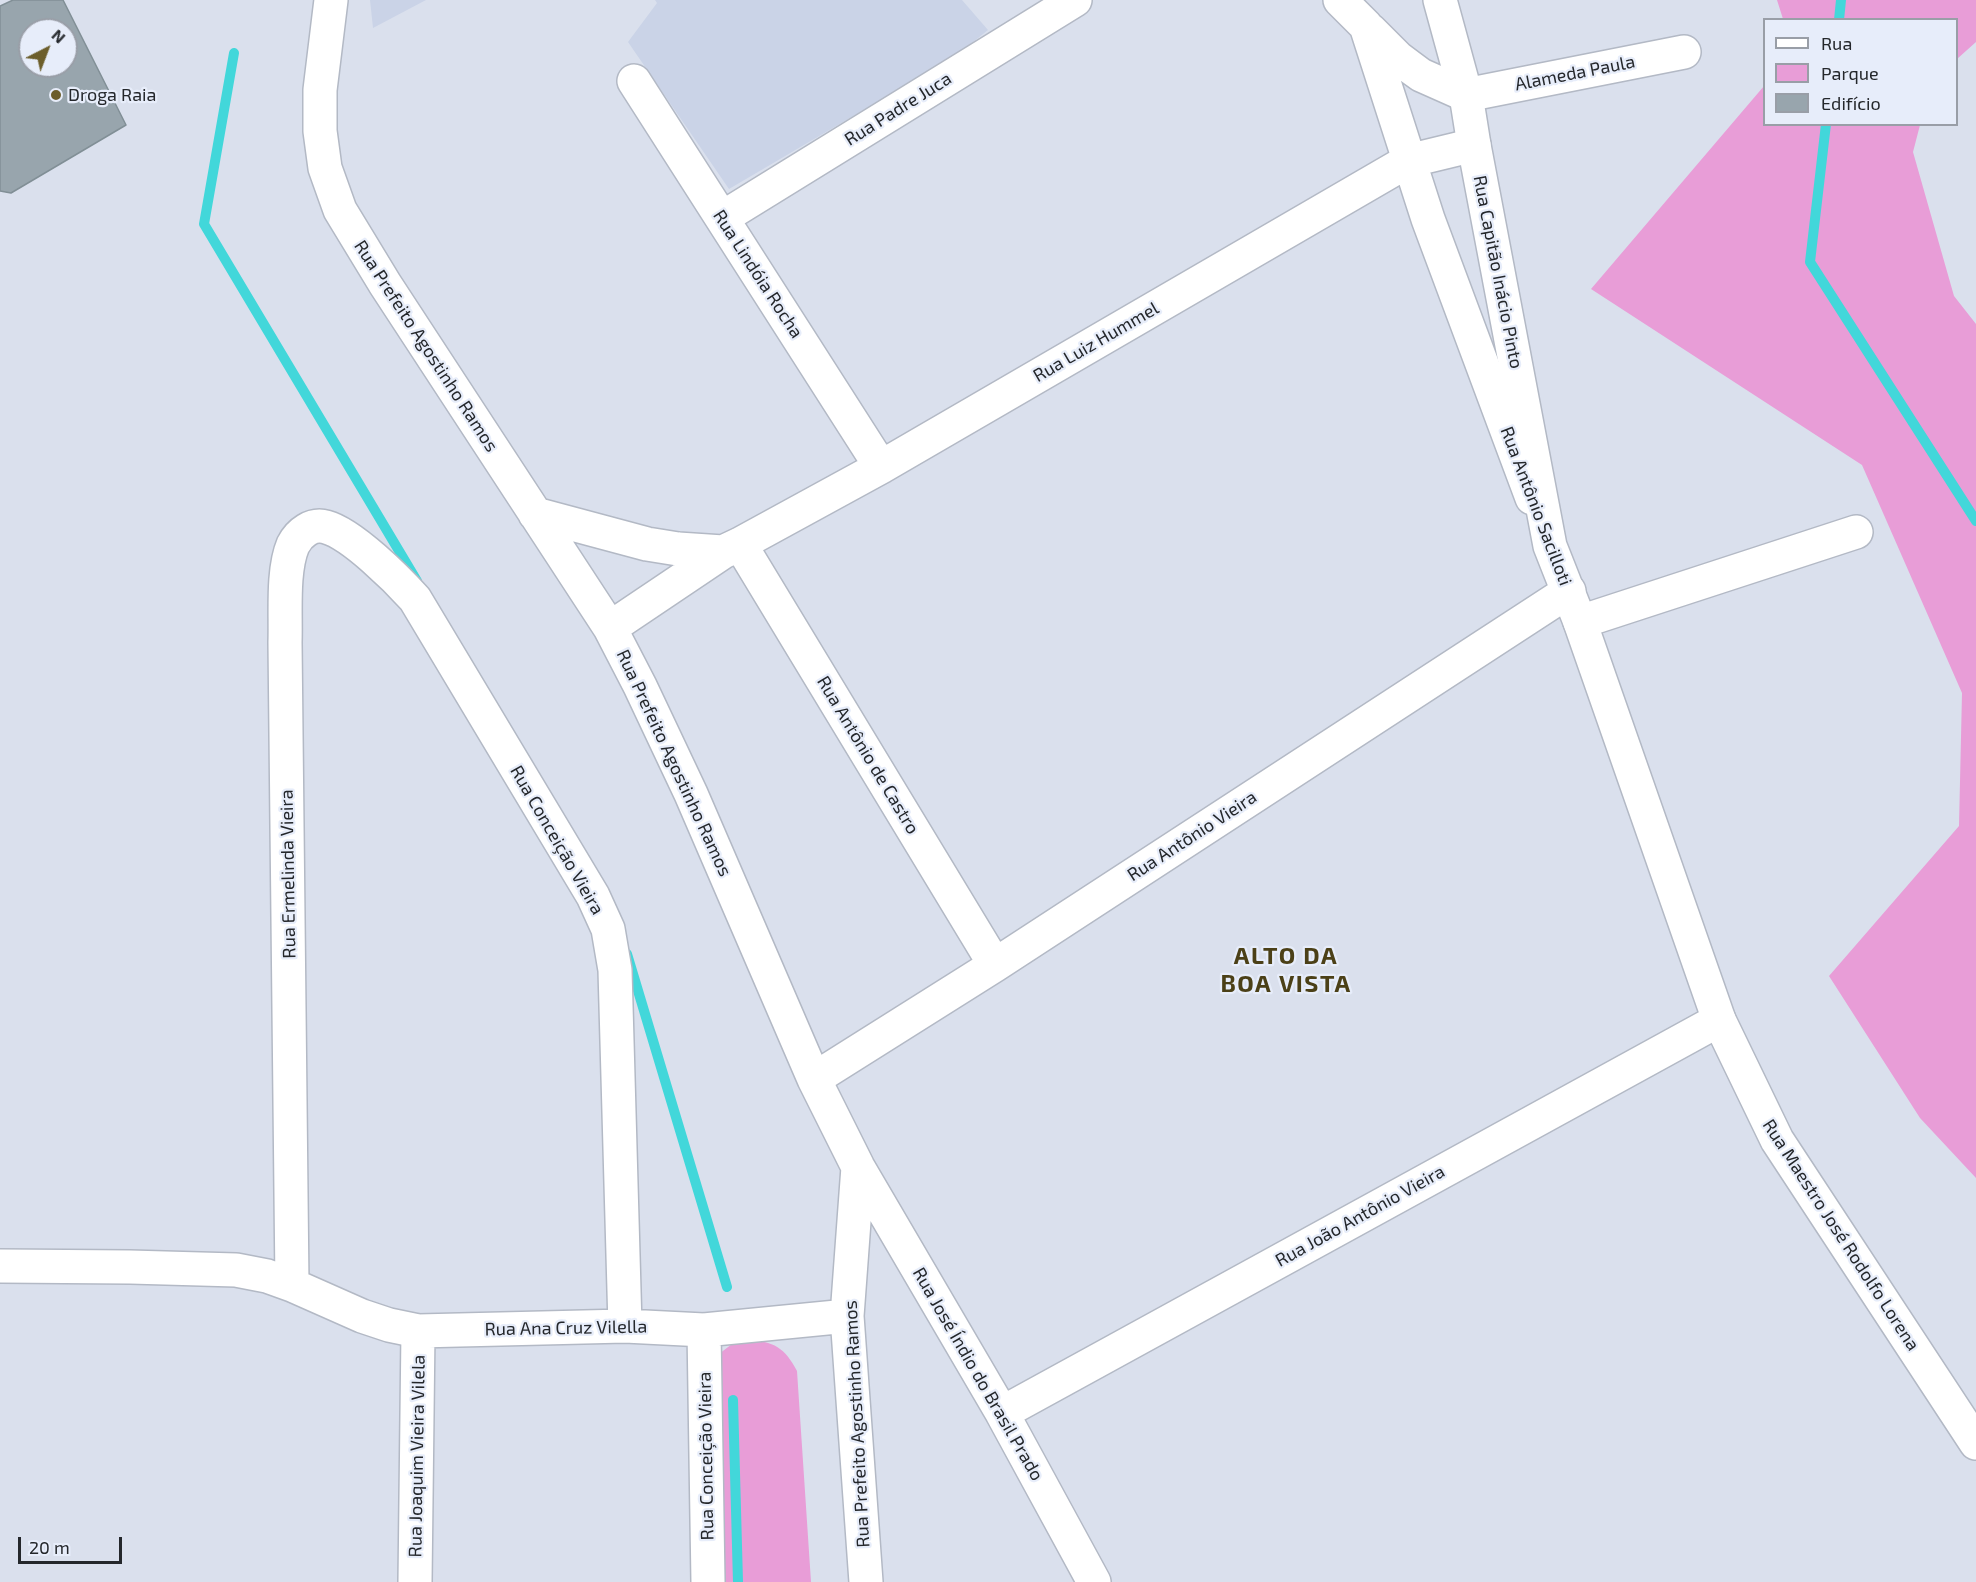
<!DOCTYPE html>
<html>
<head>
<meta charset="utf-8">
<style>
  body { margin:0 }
  #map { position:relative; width:1976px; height:1582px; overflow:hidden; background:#dae0ed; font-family:"Exo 2",sans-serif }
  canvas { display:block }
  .legend { position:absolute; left:1763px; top:18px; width:195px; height:108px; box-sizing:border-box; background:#e7edfa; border:2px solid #999ea7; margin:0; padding:8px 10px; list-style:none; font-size:18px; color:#24272b }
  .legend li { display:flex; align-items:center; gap:12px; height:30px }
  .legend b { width:30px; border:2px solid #999ea7 }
  .north { position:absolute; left:18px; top:18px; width:60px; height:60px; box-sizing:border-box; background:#e7edfa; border:2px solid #999ea7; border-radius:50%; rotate:42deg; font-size:16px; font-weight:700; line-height:24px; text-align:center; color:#24272b }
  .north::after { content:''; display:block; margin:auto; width:21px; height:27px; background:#6c5e2b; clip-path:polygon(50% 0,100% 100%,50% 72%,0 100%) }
  .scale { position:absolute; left:18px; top:1537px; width:104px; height:27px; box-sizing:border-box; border:3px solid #24272b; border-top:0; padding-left:8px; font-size:18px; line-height:21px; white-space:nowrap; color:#24272b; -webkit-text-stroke:4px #e7edfa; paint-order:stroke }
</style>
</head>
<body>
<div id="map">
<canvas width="1976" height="1582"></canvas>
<ul class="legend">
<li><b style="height:8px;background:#fff"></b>Rua</li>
<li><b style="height:16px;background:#e89dd7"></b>Parque</li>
<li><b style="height:16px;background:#98a5ad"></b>Edifício</li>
</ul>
<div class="north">N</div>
<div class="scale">20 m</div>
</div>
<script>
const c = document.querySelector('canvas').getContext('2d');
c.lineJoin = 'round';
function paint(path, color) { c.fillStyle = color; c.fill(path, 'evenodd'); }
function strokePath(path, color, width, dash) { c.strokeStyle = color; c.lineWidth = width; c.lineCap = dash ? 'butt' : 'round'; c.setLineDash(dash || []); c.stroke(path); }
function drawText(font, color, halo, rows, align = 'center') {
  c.font = font + ' "Exo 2",sans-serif'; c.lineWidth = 4.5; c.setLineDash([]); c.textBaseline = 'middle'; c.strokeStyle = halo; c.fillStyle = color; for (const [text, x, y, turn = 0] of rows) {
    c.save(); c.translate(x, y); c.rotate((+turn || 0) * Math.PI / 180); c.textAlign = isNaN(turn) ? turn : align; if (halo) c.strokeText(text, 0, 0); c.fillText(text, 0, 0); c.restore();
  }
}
paint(new Path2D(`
  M370,0H426L373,28Z
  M655,0H962L988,30L957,55L729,189L628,42L657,3Z`), '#cad3e7');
paint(new Path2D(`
  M1777,0H1976V42L1957,59L1956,20L1783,19Z
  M1764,86V124L1920,125L1913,152L1954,296L1976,324V1178L1920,1118L1829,976L1959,826L1962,693L1862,465L1591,289Z
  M747,1340C774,1341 785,1348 797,1371L811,1582H725L719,1354L732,1344Z`), '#e89dd7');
strokePath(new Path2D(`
  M1839,20L1841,0
  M234,53L204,224L417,581
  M1826,124L1810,262L1976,521
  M627,954L727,1287
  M733,1400L738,1582`), '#42d7da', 10);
const building = new Path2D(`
  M13,0H63L126,125L11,193L0,191V6ZM30,30H66V66H30Z`);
paint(building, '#98a5ad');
strokePath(building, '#818f96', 1.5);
const minor = new Path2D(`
  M331,0L320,90V131L325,168L340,210L385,284L610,628L640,686L691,794L814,1079L858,1167L1002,1413L1094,1582
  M1340,0L1366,26L1428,219L1532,498
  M1370,30L1398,58L1410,67L1421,75L1466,95L1684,52
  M634,81L881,467
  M722,218L1075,0
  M535,514L647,544L678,549L723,552
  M740,544L995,965
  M1580,622L1856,532
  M610,628L723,552L740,544L881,467L1408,161L1474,145
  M814,1079L995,965L1569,591
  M858,1167L847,1316L866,1582
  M0,1266L130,1267L236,1270L267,1276L292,1285L362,1316L389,1325L418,1331L625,1326L704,1330L847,1316
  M292,1285L285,642C286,614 282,571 293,545C299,533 312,523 326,527C352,534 397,579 415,599L593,896L608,929L615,970L625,1326
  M704,1330L708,1582
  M1002,1413L1719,1020
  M415,1582L418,1331`);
const tertiary = new Path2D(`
  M1440,0L1466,95L1474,145L1550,546L1580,622L1719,1020L1777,1140L1976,1443`);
strokePath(minor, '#b3b9c5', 36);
strokePath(tertiary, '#b3b9c5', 36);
strokePath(minor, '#fff', 33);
strokePath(tertiary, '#fff', 33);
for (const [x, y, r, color] of [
  [56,95,6,"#6c5e2b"]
]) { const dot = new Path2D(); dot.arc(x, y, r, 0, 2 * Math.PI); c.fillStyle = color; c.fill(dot); strokePath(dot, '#e7edfa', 2); }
drawText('18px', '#24272b', '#e7edfa', [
  ["Alameda Paula",1575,73,-11],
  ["Rua Padre Juca",898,109,-32],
  ["Rua Capitão Inácio Pinto",1498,272,79],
  ["Rua Lindóia Rocha",758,274,57],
  ["Rua Luiz Hummel",1096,342,-30],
  ["Rua Prefeito Agostinho Ramos",426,346,57],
  ["Rua Antônio Sacilloti",1536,506,69],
  ["Rua Antônio de Castro",868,755,59],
  ["Rua Prefeito Agostinho Ramos",674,763,65],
  ["Rua Antônio Vieira",1192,836,-33],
  ["Rua Conceição Vieira",557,840,60],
  ["Rua Ermelinda Vieira",288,874,-91],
  ["Rua João Antônio Vieira",1360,1216,-29],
  ["Rua Maestro José Rodolfo Lorena",1841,1235,57],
  ["Rua Ana Cruz Vilella",566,1328,-1],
  ["Rua José Índio do Brasil Prado",978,1374,60],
  ["Rua Prefeito Agostinho Ramos",857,1424,-93],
  ["Rua Joaquim Vieira Vilela",417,1456,-89],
  ["Rua Conceição Vieira",706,1456,-91]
]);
drawText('18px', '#24272b', '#e7edfa', [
  ["Droga Raia",68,95]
], 'left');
c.letterSpacing = '1.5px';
drawText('bold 24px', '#4b4017', '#e7edfa', [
  ["ALTO DA",1286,956],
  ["BOA VISTA",1286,984]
]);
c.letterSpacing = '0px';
</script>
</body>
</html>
